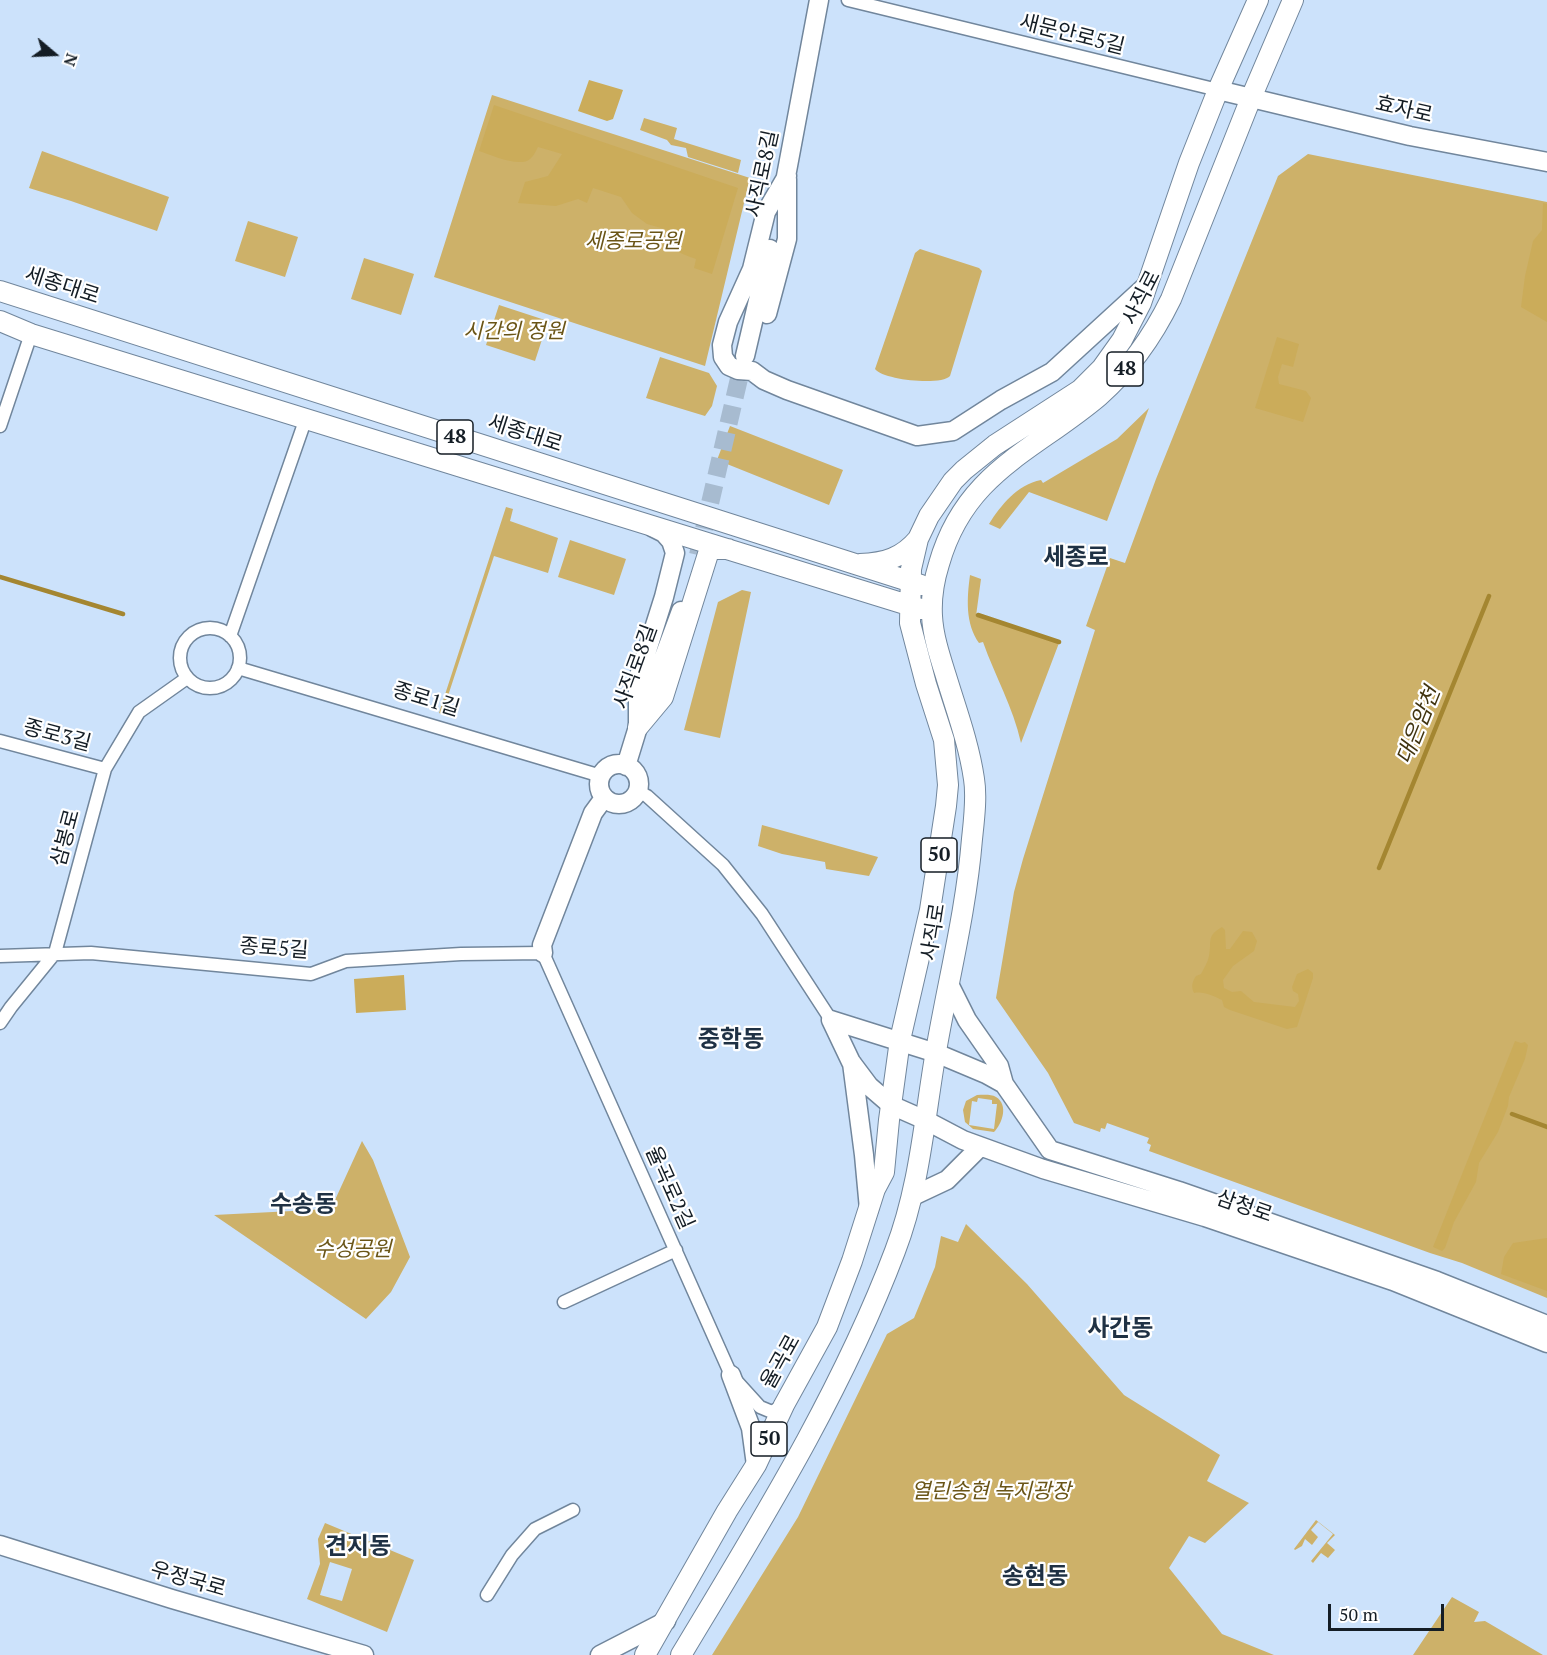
<!DOCTYPE html>
<html>
<head>
<meta charset="utf-8">
<style>
  body { margin:0 }
  #map { position:relative; width:1547px; height:1655px; overflow:hidden; background:#cce2fb; font-family:"PT Serif",serif }
  canvas { display:block }
  .north { position:absolute; left:24px; top:24px; width:60px; height:60px; -webkit-text-stroke:4px #fff; paint-order:stroke; rotate:109deg; font-size:16px; font-weight:700; line-height:24px; text-align:center; color:#141d25 }
  .north::after { content:''; display:block; margin:auto; width:21px; height:27px; background:#141d25; clip-path:polygon(50% 0,100% 100%,50% 72%,0 100%) }
  .scale { position:absolute; left:1328px; top:1604px; width:116px; height:27px; box-sizing:border-box; border:3px solid #141d25; border-top:0; padding-left:8px; font-size:18px; line-height:21px; white-space:nowrap; color:#141d25; -webkit-text-stroke:4px #fff; paint-order:stroke }
</style>
</head>
<body>
<div id="map">
<canvas width="1547" height="1655"></canvas>
<div class="north">N</div>
<div class="scale">50 m</div>
</div>
<script>
const c = document.querySelector('canvas').getContext('2d');
c.lineJoin = 'round';
function paint(path, color) { c.fillStyle = color; c.fill(path, 'evenodd'); }
function strokePath(path, color, width, dash) { c.strokeStyle = color; c.lineWidth = width; c.lineCap = dash ? 'butt' : 'round'; c.setLineDash(dash || []); c.stroke(path); }
function drawText(font, color, halo, rows, align = 'center') {
  c.font = font + ' "PT Serif","Noto Sans KR",serif'; c.lineWidth = 4.5; c.setLineDash([]); c.textBaseline = 'middle'; c.strokeStyle = halo; c.fillStyle = color; for (const [text, x, y, turn = 0] of rows) {
    c.save(); c.translate(x, y); c.rotate((+turn || 0) * Math.PI / 180); c.textAlign = isNaN(turn) ? turn : align; if (halo) c.strokeText(text, 0, 0); c.fillText(text, 0, 0); c.restore();
  }
}
paint(new Path2D(`
  M492,95L750,178L705,366L434,277Z
  M644,118L677,128L674,139L741,160L738,173L688,157L686,148L671,145L667,140L640,130Z
  M42,151L169,197L157,231L71,201L29,188Z
  M1308,154L1547,202V1298L1462,1263L1430,1253L1149,1151L1151,1145L1147,1143L1149,1138L1107,1123L1105,1129L1101,1128L1100,1132L1074,1123L1048,1073L996,998L1014,892L1023,859L1095,630L1086,626L1110,558L1125,563L1156,479L1278,176Z
  M248,221L298,237L285,277L235,261Z
  M920,249L979,268L982,271L950,376C941,386 883,380 875,369L915,253Z
  M364,258L414,274L401,315L351,299Z
  M499,305L548,321L535,361L486,345Z
  M660,357L709,373L717,386L712,406L705,416L646,398Z
  M1149,408L1107,521L1029,492L1000,529L989,524C1001,505 1017,485 1041,480L1043,483L1117,439Z
  M730,426L843,470L829,505L717,460Z
  M506,507L513,509L510,521L558,538L548,573L494,556L442,714L439,713Z
  M570,540L626,559L614,595L558,577Z
  M970,575L981,579L976,616L1059,643L1021,743C1013,707 995,676 983,642L979,643C965,623 967,598 970,575Z
  M742,590L751,592L720,738L684,730L718,602Z
  M762,825L878,857L869,876L826,869L825,862L782,854L758,846Z
  M977,1095C983,1095 991,1094 996,1097C1009,1105 1002,1124 994,1132L973,1129L965,1122L963,1110L966,1101ZM978,1098L992,1100V1104H997L994,1129L969,1125L972,1101L977,1102Z
  M362,1141L373,1160L410,1257L391,1292L366,1319L214,1215L312,1210L326,1208L335,1200Z
  M966,1224L1027,1284L1124,1395L1220,1455L1207,1481L1249,1503L1205,1543L1189,1536L1169,1568L1222,1634L1274,1655H712L798,1517L887,1334L914,1318L935,1267L941,1236L958,1242Z
  M1316,1520L1335,1535L1327,1543L1335,1550L1328,1558L1321,1553L1313,1563L1311,1561L1333,1534L1318,1522L1311,1530L1318,1537L1312,1545L1305,1539L1302,1546L1295,1550L1294,1549Z
  M325,1523L414,1560L387,1632L307,1599L320,1564L318,1539ZM330,1562L352,1569L342,1601L320,1595Z
  M1452,1597L1479,1612L1474,1622L1485,1621L1543,1655H1413Z`), '#cdb169');
paint(new Path2D(`
  M589,80L623,90L613,119L607,121L578,111Z
  M494,105L738,188L712,274L694,268L696,259C677,252 671,252 668,230L647,224L632,213L621,197L593,188L587,203L578,199L556,206L518,203L525,182L548,176L562,154L538,147C536,151 533,157 530,159C520,168 491,155 479,151Z
  M1543,203L1547,204V322L1521,307L1525,276L1533,241L1542,230Z
  M1277,337L1299,344L1293,367L1282,364L1278,377L1279,384L1306,391L1311,398L1303,422L1255,408Z
  M1222,927L1225,930L1226,949H1230L1243,931L1252,932L1257,941L1254,951L1233,966L1223,980L1224,988L1232,992L1241,991L1254,1002L1295,1007L1299,1001L1298,994L1293,991L1292,987L1297,974L1308,969L1313,973V978L1297,1027L1287,1029L1230,1010L1224,1007L1222,1000C1213,996 1204,991 1194,993C1191,987 1192,982 1196,976L1201,974C1204,968 1208,962 1209,956C1212,941 1206,936 1222,927Z
  M404,975L406,1010L356,1013L354,979Z
  M1515,1041L1521,1043L1525,1042L1528,1045L1525,1059L1509,1097L1508,1106L1498,1132L1479,1163L1476,1182L1454,1222L1445,1248L1442,1251L1433,1247Z
  M1547,1238V1291L1501,1274L1504,1257L1513,1243Z`), '#cbac5a');
strokePath(new Path2D(`
  M0,577L123,614
  M978,615L1059,642
  M1379,868L1489,596
  M1512,1114L1547,1127`), '#a48631', 4.5);
strokePath(new Path2D(`
  M698,555L744,357`), '#a7bbd0', 18, [18, 9]);
const street = new Path2D(`
  M848,0L1218,90
  M0,426L31,334
  M180 658a30 30 0 1 1 60 0a30 30 0 1 1-60 0Z
  M230,636L306,418
  M238,668L601,776
  M0,741L105,769
  M637,791L647,796L723,865L762,914L831,1020
  M0,956L91,953L311,974L346,961L461,954L543,953L731,1375L760,1407L772,1412L784,1405
  M0,1023L11,1007L55,953L105,769L139,712L187,678
  M564,1302L676,1250
  M487,1595L512,1555L535,1529L573,1510`);
const secondary = new Path2D(`
  M1218,90L1410,136L1547,162
  M787,176L766,212L752,269L728,322L722,345L723,357L729,366L738,370L752,371L764,380L787,390L917,436L953,431L1001,400L1052,372L1147,285
  M784,187L819,0
  M767,314L787,239V179
  M745,356L770,249
  M638,727V679L664,597L675,553L671,541L664,533L652,527
  M599 784a20 20 0 1 1 40 0a20 20 0 1 1-40 0Z
  M626,766L638,727L681,611
  M543,953L542,945L593,813L604,798
  M950,986L967,1020L999,1066L1004,1084L1050,1150L1179,1191L1437,1281L1547,1325
  M831,1020L851,1062L869,1086L891,1105L925,1120L963,1140L1043,1169L1205,1217L1393,1281L1547,1343
  M831,1020L936,1053L986,1074L1004,1084
  M852,1063L864,1155L869,1209
  M913,1196L947,1180L980,1147
  M731,1375L751,1428L756,1465
  M0,1545L172,1599L364,1655
  M600,1655L666,1621`);
const primary = new Path2D(`
  M0,291L921,585
  M0,321L31,334L921,609
  M860,564C885,563 902,558 918,539
  M638,727L663,697L708,554L712,549H728
  M645,1655L727,1511L756,1465L784,1405L827,1327L852,1261L875,1189L884,1172L889,1120L900,1040L930,910L946,806L948,785L944,740L926,684L910,623L911,569L918,539L929,516L953,481L964,470L995,445L1080,390L1102,368L1122,340L1141,303L1189,163L1218,90L1258,0
  M681,1655C759,1525 841,1394 895,1251C919,1189 924,1123 935,1057C947,985 966,913 972,839C974,820 977,797 974,779C969,744 956,709 946,676C940,657 933,636 932,616C931,599 934,580 939,564C965,472 1034,451 1099,396C1130,369 1153,336 1171,299L1251,98L1293,0`);
strokePath(street, '#71869c', 15);
strokePath(secondary, '#71869c', 21);
strokePath(primary, '#71869c', 22);
strokePath(street, '#fff', 12);
strokePath(secondary, '#fff', 18);
strokePath(primary, '#fff', 20);
for (const [x, y, w] of [
  [1125,369,36],
  [455,437,36],
  [939,855,36],
  [769,1439,36]
]) { const box = new Path2D(); box.roundRect(x - w / 2, y - 17, w, 34, 4.5); c.fillStyle = '#fff'; c.fill(box); strokePath(box, '#141d25', 1.5); }
drawText('bold 20px', '#141d25', null, [
  ["48",1125,369],
  ["48",455,437],
  ["50",939,855],
  ["50",769,1439]
]);
drawText('21px', '#141d25', '#fff', [
  ["새문안로5길",1072,35,14],
  ["효자로",1404,110,13],
  ["사직로8길",763,174,-78],
  ["세종대로",62,286,18],
  ["사직로",1142,298,-63],
  ["세종대로",525,434,18],
  ["사직로8길",636,667,-70],
  ["종로1길",426,700,17],
  ["종로3길",57,736,15],
  ["삼봉로",66,838,-75],
  ["사직로",934,932,-81],
  ["종로5길",274,949,4],
  ["율곡로2길",669,1188,66],
  ["삼청로",1244,1207,19],
  ["율곡로",781,1362,-61],
  ["우정국로",188,1580,16]
]);
drawText('italic 21px', '#6a5517', '#fff', [
  ["세종로공원",633,242],
  ["시간의 정원",514,332],
  ["수성공원",353,1250],
  ["열린송현 녹지광장",991,1492]
]);
drawText('italic 22px', '#413410', '#fff', [
  ["대은암천",1419,726,-68]
]);
drawText('bold 24px', '#1f3144', '#fff', [
  ["세종로",1076,558],
  ["중학동",731,1040],
  ["수송동",303,1205],
  ["사간동",1120,1329],
  ["견지동",358,1547],
  ["송현동",1035,1577]
]);
</script>
</body>
</html>
